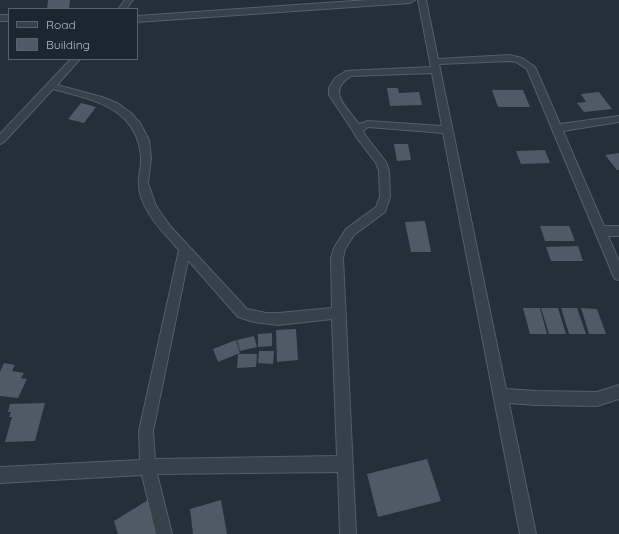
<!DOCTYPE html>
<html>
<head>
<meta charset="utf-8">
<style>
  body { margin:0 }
  #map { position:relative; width:619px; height:534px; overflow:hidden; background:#242f39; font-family:Quicksand,sans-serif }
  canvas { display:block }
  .legend { position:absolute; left:8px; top:8px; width:130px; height:52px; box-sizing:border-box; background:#1c262e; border:1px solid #58626a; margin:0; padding:5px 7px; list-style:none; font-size:12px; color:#b2bbc5 }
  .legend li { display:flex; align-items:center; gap:8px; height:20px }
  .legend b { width:20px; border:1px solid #58626a }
</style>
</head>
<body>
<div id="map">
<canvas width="619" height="534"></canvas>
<ul class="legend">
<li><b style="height:5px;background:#374149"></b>Road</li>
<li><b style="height:11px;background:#4f5a66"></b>Building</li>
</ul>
</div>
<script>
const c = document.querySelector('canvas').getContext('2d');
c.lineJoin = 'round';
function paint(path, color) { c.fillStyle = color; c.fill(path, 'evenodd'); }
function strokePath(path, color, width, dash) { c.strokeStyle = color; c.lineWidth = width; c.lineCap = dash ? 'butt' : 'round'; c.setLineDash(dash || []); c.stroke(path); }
paint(new Path2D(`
  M48,0H70L69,9H47Z
  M387,88H398L399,93L419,92L422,105L390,106Z
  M492,90H523L530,107H498Z
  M599,92L612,109L584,112L577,103L586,102L581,94Z
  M81,103L96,107L84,123L68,119Z
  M394,144H408L411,160L397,161Z
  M545,150L550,163L521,164L516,151Z
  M619,153V170H617L605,155Z
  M425,221L431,252H411L405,222Z
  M540,226H569L575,241H545Z
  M578,246L583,261H551L546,247Z
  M523,308H540L547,334H530Z
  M541,308H558L566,334H549Z
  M561,308H577L586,334H569Z
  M581,308L597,309L606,334H589Z
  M296,329L298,360L277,362L276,330Z
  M272,333V346L258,347V334Z
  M254,336L257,347L240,351L237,340Z
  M236,340L240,353L218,362L213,349Z
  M259,351H274L273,364L258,363Z
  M238,354H257L256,367L237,368Z
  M4,363L15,365L12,371L24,373L21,378L27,379L18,398L0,396V372Z
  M45,403L35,441L5,442L12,417H9L11,412H8L10,404Z
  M427,459L441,501L378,517L367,474Z
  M148,500L161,534H118L114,521Z
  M221,500L227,534H193L190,509Z`), '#4f5a66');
const minor = new Path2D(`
  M125,0H133L126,9H118Z
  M418,0H426L438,59L509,55L522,58L535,67L560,124L619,116V122L563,131L604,226H619V236H608L619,261V280L615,279L613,275L527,69L516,62L509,61L439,64L506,389L536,391L597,392L619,385V399L597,406L536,405L509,403L536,534H520L443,133L368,127L363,131L365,135L386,162L389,171L390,197L385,212L354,235L345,249L343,258L356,534H340L338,472L157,474L172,534H156L142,475L0,483V467L140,460L139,431L179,250C163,232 146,216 140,193C136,180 142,169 141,157C137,107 93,100 53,89L4,142L0,144V134L71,59H80L57,85L102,97L117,103L130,112L140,123L149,140L151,158L148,183L156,206L170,226L247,309L266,313H278L332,308L331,258L334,248L346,229L376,207L380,197L379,171L376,163L357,138L353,131L329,95V88L335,78L346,71L431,67ZM432,73L442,126L368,121L359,124C346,106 326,92 351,76ZM188,260L238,317L254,322L278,325L332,319L337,456L155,459L153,431Z`);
const tertiary = new Path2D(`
  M368,0H415L410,3L137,22V16Z
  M0,15H9V21H0Z`);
strokePath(minor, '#555e67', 2);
strokePath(tertiary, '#555e67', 2);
paint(minor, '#374149');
paint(tertiary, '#374149');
</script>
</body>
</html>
